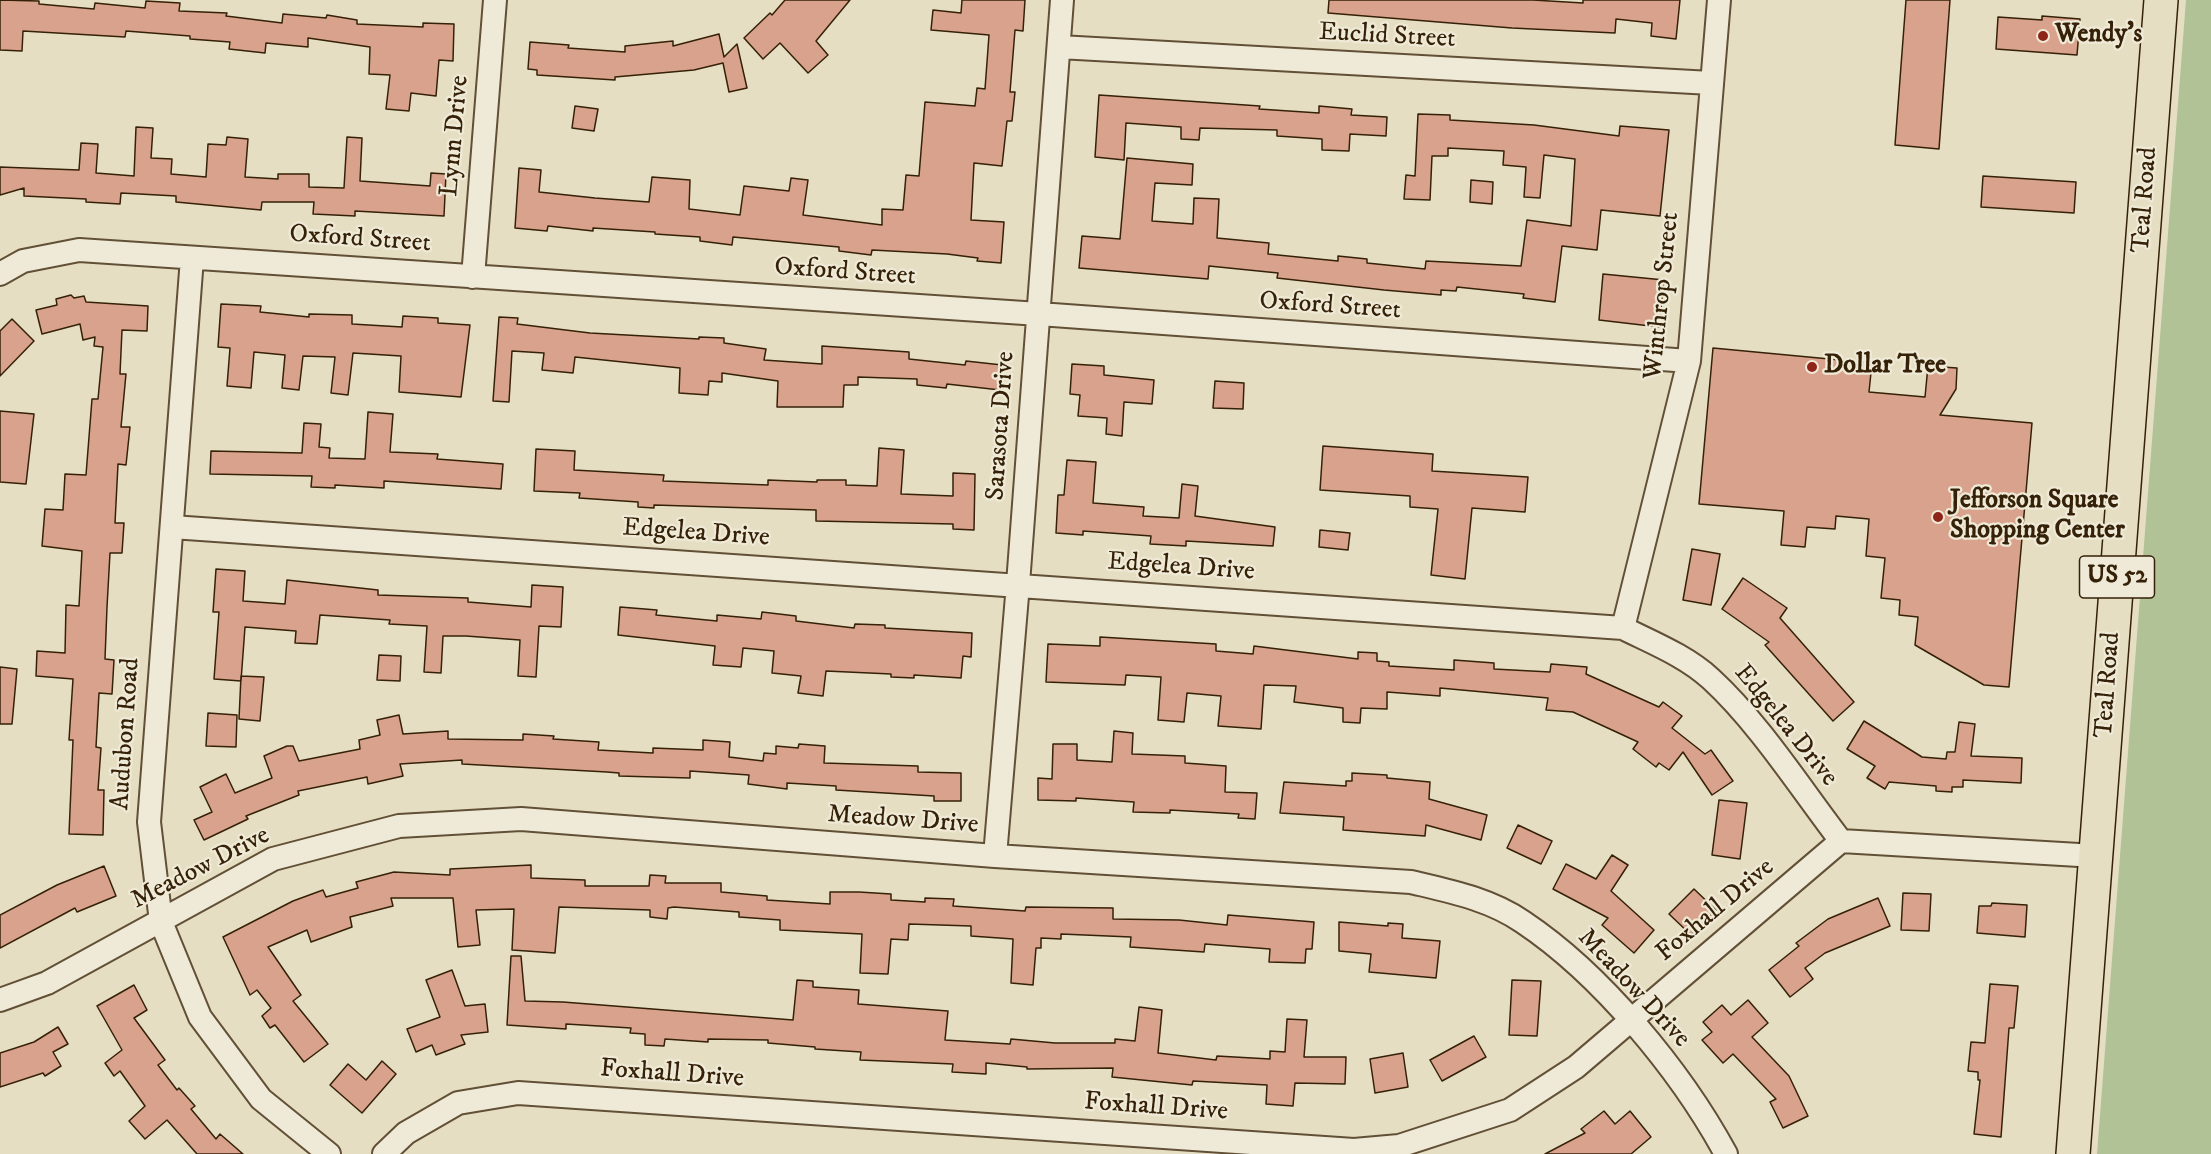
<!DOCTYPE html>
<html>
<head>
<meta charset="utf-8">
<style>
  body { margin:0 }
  canvas { display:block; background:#e6dec2 }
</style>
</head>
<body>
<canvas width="2211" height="1154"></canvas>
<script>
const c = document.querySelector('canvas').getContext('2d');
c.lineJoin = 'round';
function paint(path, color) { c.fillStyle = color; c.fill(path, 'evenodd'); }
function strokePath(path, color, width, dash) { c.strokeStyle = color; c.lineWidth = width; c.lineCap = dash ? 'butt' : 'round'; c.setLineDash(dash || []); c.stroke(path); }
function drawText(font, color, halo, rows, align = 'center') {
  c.font = font + ' "IM FELL DW Pica",serif'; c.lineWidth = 4.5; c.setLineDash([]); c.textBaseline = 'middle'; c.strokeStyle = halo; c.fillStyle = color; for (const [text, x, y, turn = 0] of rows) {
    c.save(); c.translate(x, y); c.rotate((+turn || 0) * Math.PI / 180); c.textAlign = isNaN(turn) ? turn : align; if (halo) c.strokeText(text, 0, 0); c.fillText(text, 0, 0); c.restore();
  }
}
paint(new Path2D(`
  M2186,0H2211V1154H2097Z`), '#b1c296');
const building = new Path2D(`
  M0,0L39,1V4L94,9L95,3L145,8L146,1L180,3L179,11L227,13L226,16L282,23L283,14L326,18L327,15L357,20V24L423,27V23L454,24L453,61L439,60L436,96L411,93L409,111L386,109L390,75L369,74L370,47L308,38V47L266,43L265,53L229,49L230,42L190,39V36L126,31L125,37L23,31L22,51L0,50Z
  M785,0H850L816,41L828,55L808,73L780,43L763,59L744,38L770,13L772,15Z
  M962,0H1025L1023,31L1015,30L1010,92H1015L1012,121H1007L1002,166L974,163L971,220L1004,222L1001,263L977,261L978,258L947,254L872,250L871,255L839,251V247L733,237L732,245L700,241V237L655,234V232L593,228V231L548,226L547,231L515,228L519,168L541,170L539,192L595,198L649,202L652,177L690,180L689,209L740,215L744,186L789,191L791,178L808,180L803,215L882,225V209L903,210L906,175L919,176L925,102L975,106L977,88L985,89L989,35L931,30L933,10L961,13Z
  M1329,0H1533L1583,3V0H1680L1676,39L1651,36L1652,23L1616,19L1615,33L1512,28L1328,13Z
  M1906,0H1950L1939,149L1895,145Z
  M2042,16L2080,19L2077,55L1996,49L1998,17L2042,20Z
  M719,34L724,57L737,44L747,88L729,92L723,63L694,70L615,77V80L537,75V70L528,69L530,42L569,45L568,48L625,52V46L673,41V46Z
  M1099,95L1260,106L1259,109L1319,113V106L1352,109L1351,115L1387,117L1386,136L1350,134L1349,151L1322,150V139L1277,136V130L1200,128L1199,140L1181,139V127L1126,123L1124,160L1095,157Z
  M575,106L598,109L594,131L572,128Z
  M1418,114L1450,115V120L1534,125L1619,136L1620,126L1669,130L1660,216L1601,210L1597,250L1562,246L1555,302L1523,298L1524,294L1457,287L1456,291L1441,290V295L1384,290L1277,278L1278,273L1209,266L1208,279L1079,268L1082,236L1120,239L1127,158L1193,164L1192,185L1155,183L1152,221L1193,224L1194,198L1219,199L1217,238L1269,243L1268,254L1338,261V256L1367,259V263L1425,269L1426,261L1521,266L1527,220L1571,226L1575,159L1544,155L1540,198L1524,197L1526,167L1503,165L1504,151L1448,148V156H1432L1430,200L1404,199L1406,175L1415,176Z
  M136,127L153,128L151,158L172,159L171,174L206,177L208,144L226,145L227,137L248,139L245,177L278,179V174H309V187L344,188L347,137L362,138L360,181L430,186L431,173L446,174L444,216L355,211V216L313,214L314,202H262L261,210L176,202V196L121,193L120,204L86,202V199L24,196V188L0,195V167L79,170L81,143L98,144L96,173L134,176Z
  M1983,176L2076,182L2074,213L1981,207Z
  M1471,180L1493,182L1492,204L1470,202Z
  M1603,274L1664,280L1659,327L1599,320Z
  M71,295L74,298L84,296L86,302L148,306L147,331L122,330L120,374H126L121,427H130L126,465L118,464L115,523H124L122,553H110L107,607L105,659L114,660L112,694L99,693L96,747L101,748L98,790H104L103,835L69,834L73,740H69L73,679L36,676L37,651L65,653L66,605L79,606L82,551L42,546L45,509L63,510L65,474L86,475L92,399H98L103,347L94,346L95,337L83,340L80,324L42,334L36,310L57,305L56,299Z
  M221,304L261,306L260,312L309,317V314L352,315V324L402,327L403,316L438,318V323L470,325L461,397L399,392L401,356L353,353L348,395L331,393L335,357L303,356L299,390L282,388L285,355L254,352L251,388L227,386L230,348L218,347Z
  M499,317L518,318L517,324L590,333L699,339V337L724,338V343L766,349L764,360L822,364V346L909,352V359L965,365L966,361L1002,365L1000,390L947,384L946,388L917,385V379L858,377V385H844L843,407H777L778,381L722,373V382L709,381L708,395L679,393L680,368L575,357L573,373L542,370L544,353L512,351L509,402L493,401Z
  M12,319L34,341L0,376V331Z
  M1713,348L1872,363L1869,392L1925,397L1928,366L1957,368L1956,389L1940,415L2032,423L2009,687L1984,685L1915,645L1918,617L1899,615L1900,600L1881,598L1885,558L1866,556L1869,519L1836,516L1835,529L1807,527L1805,547L1781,545L1784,511L1699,504Z
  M1072,364L1104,366V375L1154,380L1152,404L1124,402L1122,436L1106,434L1107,418L1078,416L1080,395L1070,394Z
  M1215,381L1244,383L1243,409L1213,408Z
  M0,411L34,414L26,484L0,482Z
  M368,412L393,414L390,452L438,454L437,459L503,464L501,489L384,481V488L335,485V488L311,487L312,476L210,474L211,451L302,453L304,423L321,424L319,447L330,448L329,458L365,459Z
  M1323,446L1433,454L1432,471L1528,477L1525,512L1472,508L1465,579L1431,575L1438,509L1410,507V496L1320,490Z
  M879,448L904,450L901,494L953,496V473L975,474L974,530L953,529V524L816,521V510L654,505V508L638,507V502L579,498L580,493L534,491L536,449L575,451L574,470L664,475L663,481L768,485V480L817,482V480H846V485L877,486Z
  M1067,460L1096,462L1093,503L1144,507L1143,516L1179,518L1182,484L1198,486L1195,516L1275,527L1273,546L1186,541V546L1150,544L1151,536L1083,531V535L1056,533L1058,495H1064Z
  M1320,530L1350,533L1348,550L1319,547Z
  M1692,549L1720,554L1711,605L1683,600Z
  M216,569L245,571L243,601L285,604L287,580L378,590V595L468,598V602L531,607L532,585L563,587L561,627L539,626L536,677L518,676L520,640L466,636H443L441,673L424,672L427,626L389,624L390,620L320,615L317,644L295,643L296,631L245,627L241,681L214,679L219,612H213Z
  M1743,578L1787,608L1780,618L1854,702L1833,721L1765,645L1769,642L1722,609Z
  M620,607L657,610L656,615L717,621V615L761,619L762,612L796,616V621L854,628L855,624L885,625V628L972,633L971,657L963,656L961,678L914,675V678L891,677V674L826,671L823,696L798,693L801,676L772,673L774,651L743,648L741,667L713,665L715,646L618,635Z
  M1100,637L1216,644V651L1253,654L1254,646L1358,659V652L1377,653V661L1389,662V666L1454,670V660L1494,663V669L1550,672L1551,664L1587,667L1586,674L1659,707L1663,702L1682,716L1672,728L1705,754L1711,750L1733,781L1712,795L1683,752L1669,770L1659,763L1656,767L1633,749L1638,742L1573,712L1546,710L1548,698L1440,688V696L1387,692V709L1361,708L1360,723L1343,722V708L1294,702L1296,686L1264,685L1261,729L1218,726L1221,696L1187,693L1184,722L1158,720L1161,677L1126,675L1125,685L1046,682L1048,644L1100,646Z
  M379,655L401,656L400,681L377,680Z
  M0,667L17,669L12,724H0Z
  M241,676L264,677L260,721L239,719Z
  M208,713L237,715L236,747L206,746Z
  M399,715L403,734L448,731V739L523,740V734L554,736L553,739L599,742L598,750L653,753V748L703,750V740L730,742L729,757L763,761L764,753L776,754V746L798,748L799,744L825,746L824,763L918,766V772L961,773V801H934V796L836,790V786L787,783V789L748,784L749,775L690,771V778L619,776V773L607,772L462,764V760L400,764L403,776L368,784L367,777L298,791L299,795L246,816L248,819L204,840L194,820L212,812L200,787L226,774L235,793L272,778L264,756L287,746H293L299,761L360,749L359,740L380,735L377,720Z
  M1864,721L1922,757L1946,759L1947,752H1955L1959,722L1975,724L1971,756L2022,758L2021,783L1963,780V787H1952V792L1936,791V786L1889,782L1885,789L1867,778L1875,766L1847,749Z
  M1114,731L1133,733L1132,754L1185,756V763L1226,766L1225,792L1257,793L1255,819L1238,818L1239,814L1170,810V813L1133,812L1134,802L1076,798V801L1038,800V778L1052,779L1053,744H1077V760L1112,762Z
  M1352,773L1387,775V778L1430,782L1429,799L1487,815L1481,840L1426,825L1425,836L1343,830L1344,817L1280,813L1284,782L1346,786V781H1352Z
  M1719,800L1747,803L1740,859L1712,855Z
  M1518,825L1552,841L1541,864L1507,848Z
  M1612,855L1628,865L1611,891L1654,930L1634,953L1602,925L1608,918L1553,889L1566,864L1596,879Z
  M531,865V878L585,880V886H649L650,875L666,876L665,883H721V892L767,896V900L830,904V892H859L891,894V900L925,902V898L954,899L953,906L1025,911L1026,907L1113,908V919L1179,920L1227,925L1228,915L1314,922L1312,949H1306L1305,963L1269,962L1270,949L1205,944L1204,952L1130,947L1131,937L1061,934V939L1041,938V948H1036L1033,985L1011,983L1013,939L971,936V926L909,924L908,940L891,939L888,974L860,973L862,934L780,930V920L739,917V912L674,907L668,908L667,919L650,917V910L559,907L555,953L512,950L514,909L476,910L480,945L458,947L453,898H391L393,906L350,917L352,927L311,942L307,930L268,947L301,995L293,1001L328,1044L304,1062L275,1025L270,1028L262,1016L271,1008L257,990L250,995L223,937L293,901L323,890L326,897L358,888L356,882L394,872L450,875V869Z
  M104,866L116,896L77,912L75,908L0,948V915L57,885Z
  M1694,889L1716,910L1691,935L1669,914Z
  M1903,893L1931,894L1929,931L1901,930Z
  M1878,898L1890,926L1825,953L1805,968L1813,979L1790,997L1769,970L1799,946L1796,943L1828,919Z
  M1992,903L2027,905L2025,937L1977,933L1979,906H1991Z
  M1339,922L1388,926V923L1403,924L1402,938L1440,941L1436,978L1369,972L1371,954L1339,951Z
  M511,956H521L525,1001L563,1002L793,1020L797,980L813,981V987L859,990L858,1004L948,1011L945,1040L1010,1044L1011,1039L1055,1043H1115V1039L1135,1041L1139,1007L1162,1010L1158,1053L1216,1060L1217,1056L1270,1059V1051L1285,1052L1287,1019L1307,1020L1304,1057H1346L1345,1084L1295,1083L1293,1106L1266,1104L1267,1085L1193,1081L1192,1085L1112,1077L1113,1068L1027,1069V1067L986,1063V1074L952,1072L953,1064L860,1060L861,1052L815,1049V1047L768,1043V1040L708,1039V1042L665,1039L664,1046L645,1045V1034L630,1033L631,1028L566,1024V1029L507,1025Z
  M452,970L465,1006L485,1004L488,1032L461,1035L465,1044L436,1055L432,1045L416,1052L407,1029L440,1017L426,980Z
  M1512,980L1541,981L1537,1036L1509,1035Z
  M1990,984L2018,986L2014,1028H2009L2001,1137L1974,1134L1980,1080H1978V1072L1968,1071L1971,1042L1985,1043Z
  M134,985L147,1010L134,1018L165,1060L158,1065L177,1090L179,1088L195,1106L191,1109L216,1139L220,1134L243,1154H197L167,1120L145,1139L129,1121L145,1106L120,1071L114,1076L105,1063L122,1050L97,1006Z
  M1748,1000L1768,1023L1752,1037L1789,1076L1808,1116L1783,1128L1770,1102L1776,1099L1733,1054L1723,1063L1702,1040L1712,1032L1703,1022L1722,1005L1731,1015Z
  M58,1027L68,1044L53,1052L61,1066L45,1076L43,1073L0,1087V1053L34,1042Z
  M1474,1036L1486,1057L1442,1081L1430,1060Z
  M1403,1053L1408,1087L1375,1093L1370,1059Z
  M382,1061L396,1074L362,1113L330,1085L348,1064L366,1080Z
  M1604,1111L1615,1124L1630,1111L1651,1137L1631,1154H1545L1585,1133L1581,1129Z`);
paint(building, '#d9a28c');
strokePath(building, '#352107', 1.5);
const minor = new Path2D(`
  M1059,47L1711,83
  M192,258L149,822L161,922L200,1017L261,1099L329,1154
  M0,274L23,261L79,250L1039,314L1689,361
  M473,277L495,0
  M172,527L1623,628C1653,643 1686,656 1711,679C1759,723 1801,789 1841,841L2096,856
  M1623,628L1689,361L1719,0
  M995,856L1018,584L1062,0
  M0,1000L47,983L273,859L399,826L521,819L995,856L1411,882C1449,891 1490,899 1523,922C1601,974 1681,1071 1726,1154
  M384,1154L406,1133L458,1103L518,1093L1354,1150L1399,1146L1510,1110L1576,1067L1841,841`);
const primary = new Path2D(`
  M2073,1154L2161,0`);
strokePath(minor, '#615036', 26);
strokePath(primary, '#352107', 36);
strokePath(minor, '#efead7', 22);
strokePath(primary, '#e6dec2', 33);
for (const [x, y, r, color] of [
  [2043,36,6,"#8f2418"],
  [1812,367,6,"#8f2418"],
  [1938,517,6,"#8f2418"]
]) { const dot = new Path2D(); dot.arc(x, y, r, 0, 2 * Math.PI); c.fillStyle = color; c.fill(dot); strokePath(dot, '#efead7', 2); }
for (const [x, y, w] of [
  [2117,577,75]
]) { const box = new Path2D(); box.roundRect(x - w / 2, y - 21, w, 42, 4.5); c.fillStyle = '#efead7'; c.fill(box); strokePath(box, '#352107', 1.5); }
drawText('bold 24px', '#352107', null, [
  ["US 52",2117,577]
]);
drawText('bold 26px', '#352107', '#efead7', [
  ["Wendy's",2055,36],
  ["Dollar Tree",1824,367],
  ["Jefforson Square",1950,502],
  ["Shopping Center",1950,532]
], 'left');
drawText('26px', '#352107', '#efead7', [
  ["Euclid Street",1387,37,3],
  ["Lynn Drive",456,136,-85],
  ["Teal Road",2146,200,-86],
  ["Oxford Street",360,240,4],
  ["Oxford Street",845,273,4],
  ["Winthrop Street",1663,296,-84],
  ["Oxford Street",1330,307,4],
  ["Sarasota Drive",1002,426,-86],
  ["Edgelea Drive",696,534,4],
  ["Edgelea Drive",1181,568,4],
  ["Teal Road",2109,685,-86],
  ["Edgelea Drive",1785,726,51],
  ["Audubon Road",127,734,-86],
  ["Meadow Drive",903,821,4],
  ["Meadow Drive",201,869,-27],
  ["Foxhall Drive",1716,911,-40],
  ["Meadow Drive",1633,989,47],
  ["Foxhall Drive",672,1075,4],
  ["Foxhall Drive",1156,1108,4]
]);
</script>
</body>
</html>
